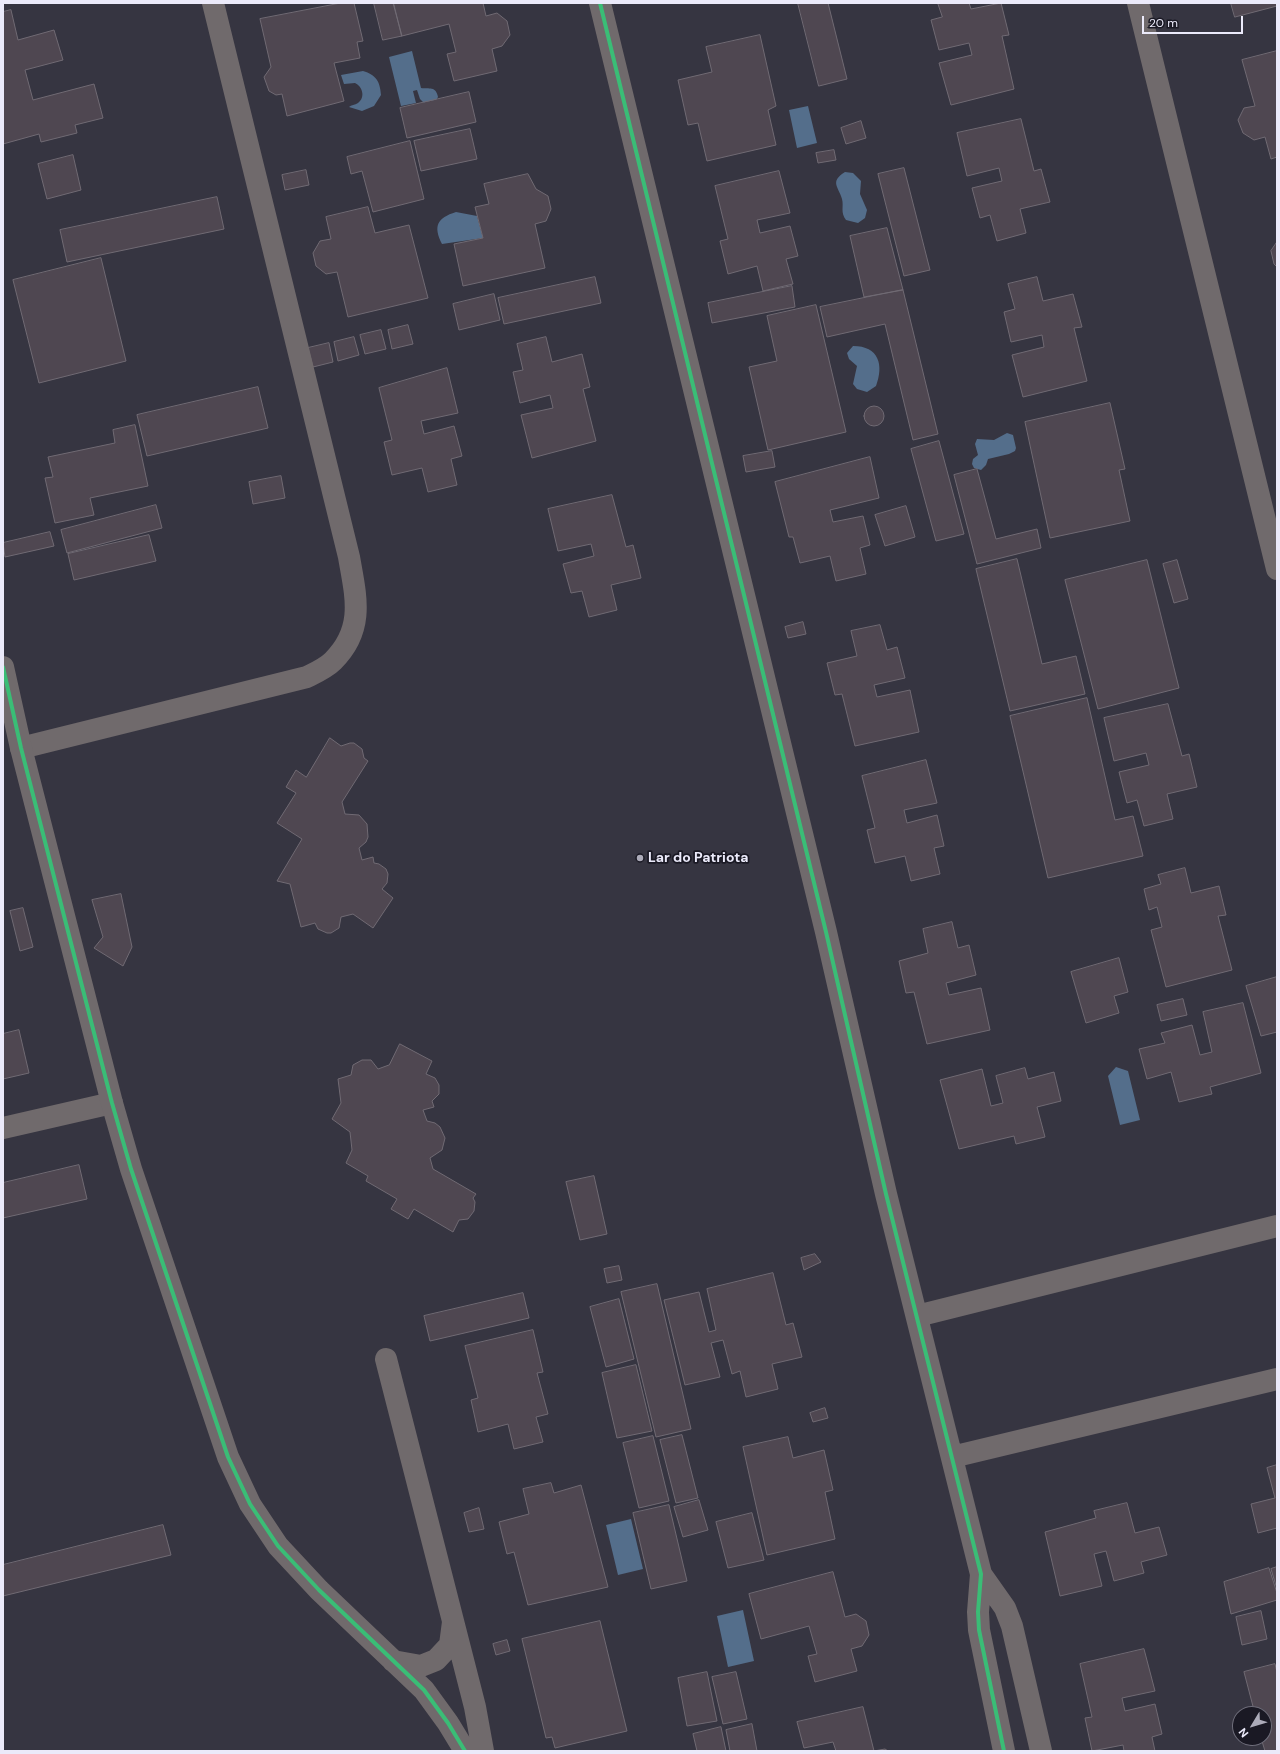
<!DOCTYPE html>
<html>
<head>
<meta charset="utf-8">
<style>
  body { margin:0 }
  #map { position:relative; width:1280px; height:1754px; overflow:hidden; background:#363541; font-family:"DM Sans",sans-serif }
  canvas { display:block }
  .frame { position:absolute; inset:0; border:4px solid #ebeafa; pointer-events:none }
  .north { position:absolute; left:1232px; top:1706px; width:40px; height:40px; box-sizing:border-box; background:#1a1924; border:1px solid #6e6d7a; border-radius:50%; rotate:232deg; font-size:11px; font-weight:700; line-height:16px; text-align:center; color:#ebeafa }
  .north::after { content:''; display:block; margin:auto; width:14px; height:18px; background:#acabb9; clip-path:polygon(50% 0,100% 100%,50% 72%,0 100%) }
  .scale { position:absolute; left:1142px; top:16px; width:101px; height:18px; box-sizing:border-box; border:2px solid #ebeafa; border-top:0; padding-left:5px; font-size:12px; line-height:14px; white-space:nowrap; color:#ebeafa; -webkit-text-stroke:3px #1a1924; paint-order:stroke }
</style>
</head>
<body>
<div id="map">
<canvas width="1280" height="1754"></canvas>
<div class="frame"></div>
<div class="north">N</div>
<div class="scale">20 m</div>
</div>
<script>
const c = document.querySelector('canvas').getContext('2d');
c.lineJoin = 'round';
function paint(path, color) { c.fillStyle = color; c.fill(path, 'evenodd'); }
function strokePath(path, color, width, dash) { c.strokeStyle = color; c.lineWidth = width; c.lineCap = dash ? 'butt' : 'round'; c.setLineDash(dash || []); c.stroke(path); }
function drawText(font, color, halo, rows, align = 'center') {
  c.font = font + ' "DM Sans",sans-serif'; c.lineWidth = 3.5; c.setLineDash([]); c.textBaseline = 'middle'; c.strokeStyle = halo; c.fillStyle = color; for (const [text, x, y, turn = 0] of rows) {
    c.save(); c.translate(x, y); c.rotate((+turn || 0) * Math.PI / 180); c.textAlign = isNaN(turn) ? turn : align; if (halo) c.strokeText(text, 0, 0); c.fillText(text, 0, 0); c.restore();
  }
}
paint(new Path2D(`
  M412,51L421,88C429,89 436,86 438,97L435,102L424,103L420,99L417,90L413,91L416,103L401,106L389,57Z
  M363,71C376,75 380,81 381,95L374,106L362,111L349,107C351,105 355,105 358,103C366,97 362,86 355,83L344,84L341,75Z
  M808,106L817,143L797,148L789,110Z
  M845,172L853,173L861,181L860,194L867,210L865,218L858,223L846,220C840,212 844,207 842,199C839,187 829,182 845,172Z
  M456,212L477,216L483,238L442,244C433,226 437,218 456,212Z
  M853,346C879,346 884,365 876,386L867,392L857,389L853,384L857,366L849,359L847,353Z
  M1007,433L1013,435L1016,448L1015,451L1009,454L988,459L986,465L981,470L974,468L972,464L973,459L978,455L975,444L977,439L994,440Z
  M1116,1067L1128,1071L1140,1120L1120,1125L1108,1076Z
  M631,1519L643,1569L618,1575L606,1525Z
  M743,1610L754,1661L728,1667L717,1616Z`), '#546e8b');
const building = new Path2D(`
  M341,3H354L363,41L357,42L360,58L334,63L344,101L287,116L282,94L276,95L269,91L264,77L271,67L260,19Z
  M374,3H393L402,36L383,40Z
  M394,3H483L486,16L497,13L507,21L510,35L502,46L492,49L497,71L454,81L447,54L456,52L449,24L402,36Z
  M798,3H828L847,79L819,86Z
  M938,3H969L971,9L1001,3L1009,35L1002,36L1014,89L951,105L939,63L972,55L969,43L939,50L931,20L942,17Z
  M1231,3H1277V6L1235,17Z
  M11,10L18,40L54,30L63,60L25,70L33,100L94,84L103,118L75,125L77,133L41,142L39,134L3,144V12Z
  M760,35L776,106L768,110L776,145L707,161L698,123L688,125L678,80L712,72L706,47Z
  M1277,51V157L1271,159L1265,137L1254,140L1243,133L1238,120L1244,108L1255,106L1242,60Z
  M469,92L476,122L407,138L400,108Z
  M1021,119L1034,171L1041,169L1050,202L1020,209L1026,233L997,241L990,215L980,218L972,188L1002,181L999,168L967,176L957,133Z
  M861,121L866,138L846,144L841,128Z
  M470,129L477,159L421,171L414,141Z
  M410,141L424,199L373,212L362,171L351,174L347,157Z
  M834,150L836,160L818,163L816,153Z
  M73,155L81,190L47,199L38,164Z
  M904,168L930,270L904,276L878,174Z
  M306,170L309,185L285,190L282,175Z
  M779,171L790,213L757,220L760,233L790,226L798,256L786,259L793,284L763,291L757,266L728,274L720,241L728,239L715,186Z
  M528,174L536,189L548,196L551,209L546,221L535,224L545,268L463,286L454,244L483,238L475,207L489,204L484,184Z
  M217,197L224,229L67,262L60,230Z
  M368,207L375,233L409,225L428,298L348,317L337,272L326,274L316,266L313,253L320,241L331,239L326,217Z
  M887,228L903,290L864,297L850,236Z
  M1277,242V267L1274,264L1271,251Z
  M101,258L126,361L39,383L13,280Z
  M595,277L601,303L504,324L498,298Z
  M1037,277L1043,301L1073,294L1082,327L1074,328L1087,381L1023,397L1012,355L1044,347L1042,335L1011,342L1004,312L1015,309L1008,284Z
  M792,286L795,307L712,323L708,303Z
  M903,290L938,434L913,440L885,324L827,337L820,307Z
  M494,294L500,320L459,330L453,304Z
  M816,305L846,432L768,450L749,367L777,361L767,316Z
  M408,325L413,344L392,349L388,330Z
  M381,330L386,349L365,354L360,335Z
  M354,337L359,355L338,361L334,342Z
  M546,337L552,362L582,354L590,387L583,389L596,441L532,458L521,415L553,408L550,395L520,403L513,372L523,370L517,344Z
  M329,343L333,362L313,367L308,348Z
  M447,368L458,413L421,421L424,434L454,426L462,456L451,459L457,485L428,492L422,468L392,475L384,442L392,440L379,388Z
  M258,387L268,428L147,456L137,415Z
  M1110,403L1125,469L1119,470L1130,521L1050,538L1025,422Z
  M864 416a10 10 0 1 1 20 0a10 10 0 1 1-20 0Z
  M135,425L148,486L90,498L94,515L55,523L45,478L53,477L48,457L115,443L113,430Z
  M939,441L964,534L936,541L911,449Z
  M772,451L775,467L746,472L743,456Z
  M870,457L879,498L830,510L833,522L863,516L870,545L860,548L866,574L836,581L830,556L800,563L793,537H789L775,482Z
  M977,469L996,539L1037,529L1041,548L977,564L954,475Z
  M281,476L285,498L253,504L249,482Z
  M612,495L626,547L633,545L641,578L611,585L617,610L589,617L582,591L571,593L563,564L594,556L591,544L558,551L548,509Z
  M156,505L162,528L67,553L61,530Z
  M906,506L915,537L885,546L875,515Z
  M50,532L54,546L5,557L3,543Z
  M149,535L156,561L74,580L68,554Z
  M1017,559L1042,664L1076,656L1085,694L1010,711L976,569Z
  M1147,560L1179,688L1098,709L1065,580Z
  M1177,560L1188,599L1174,603L1163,564Z
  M803,622L806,634L788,638L785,627Z
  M880,625L887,650L897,647L905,678L874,685L877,697L910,690L919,732L855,746L842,694L835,695L827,663L857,656L851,631Z
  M1087,698L1115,820L1133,816L1143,856L1048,878L1010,716Z
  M1168,704L1182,756L1189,754L1197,787L1167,794L1173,819L1144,826L1137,800L1127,803L1119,772L1149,765L1146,753L1114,761L1104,718Z
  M330,738L341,746L350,743H354L362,749L364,758L368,761L342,802L345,814L359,815L367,824L368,837L366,842L359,848L362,860L373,857L374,863L379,864L386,869L388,874L387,883L382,889L393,898L373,928L353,914L341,917L339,928L331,933H327L318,929L315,923L301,927L290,884L277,881L302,839L277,823L296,793L286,787L296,770L306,777Z
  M926,760L937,803L904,810L907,823L937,815L944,846L934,848L940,874L911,881L905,856L875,863L867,830L875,828L862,776Z
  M1185,868L1191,893L1219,886L1226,915L1218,916L1232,970L1166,987L1151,930L1162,927L1157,907L1149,910L1144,889L1161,884L1158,875Z
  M121,894L132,947L123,966L94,948L103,937L92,900Z
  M23,908L33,947L20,951L10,911Z
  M952,922L958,948L969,945L976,975L946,983L949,995L981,988L990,1030L927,1044L914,992L906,993L899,961L928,953L923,929Z
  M1119,958L1128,992L1114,996L1119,1013L1086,1023L1071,972Z
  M1277,977V1032L1261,1036L1246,986Z
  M1183,999L1187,1015L1161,1021L1157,1005Z
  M1243,1003L1261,1073L1210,1087L1212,1094L1179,1102L1171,1072L1147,1079L1139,1049L1165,1043L1161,1033L1192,1025L1200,1055L1212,1052L1203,1012Z
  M19,1030L29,1073L3,1079V1034Z
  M400,1044L432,1061L426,1074L435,1078L439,1085V1094L432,1101L434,1107L423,1110L427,1121L435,1123L440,1127L445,1138L442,1150L430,1158L433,1169L476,1194L473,1198L475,1202L474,1211L468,1219L459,1220L453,1232L414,1209L408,1219L391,1209L397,1199L366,1181L368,1176L346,1163L352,1150L350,1132L332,1119L341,1103L338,1079L351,1075L353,1065L362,1060H371L378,1069L389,1065Z
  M1025,1068L1028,1079L1054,1072L1061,1101L1037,1107L1045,1137L1016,1144L1014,1136L959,1149L940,1080L982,1069L991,1106L1003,1103L996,1076Z
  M79,1165L87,1199L3,1218V1183Z
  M594,1176L607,1234L580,1240L566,1182Z
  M815,1254L821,1262L804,1270L801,1258Z
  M619,1266L622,1280L607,1283L604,1269Z
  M773,1273L786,1325L793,1323L802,1357L772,1364L778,1389L746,1397L740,1371L732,1374L723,1340L711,1343L720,1377L685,1385L664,1300L699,1292L709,1332L716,1330L707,1289Z
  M657,1284L691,1429L656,1437L621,1292Z
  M523,1293L529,1318L430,1341L424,1316Z
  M619,1299L634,1359L606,1367L590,1307Z
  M533,1330L543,1372L537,1373L548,1414L536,1417L543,1442L514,1449L508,1424L478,1432L471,1400L478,1398L465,1346Z
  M636,1365L652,1431L617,1438L602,1373Z
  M825,1408L828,1418L813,1422L810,1413Z
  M682,1435L698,1498L676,1503L660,1440Z
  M653,1436L669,1501L639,1508L623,1443Z
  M788,1437L793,1458L824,1450L833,1490L825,1492L835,1539L767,1555L743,1447Z
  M1277,1465V1528L1258,1533L1251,1504L1275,1498L1267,1468Z
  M551,1483L554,1493L581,1485L608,1587L528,1605L514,1552L507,1554L499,1522L529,1514L523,1489Z
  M699,1500L708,1530L683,1537L674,1507Z
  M1127,1503L1135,1533L1159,1527L1167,1555L1141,1562L1144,1573L1114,1581L1106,1551L1094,1554L1102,1586L1060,1596L1045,1532L1096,1518L1094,1511Z
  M669,1505L687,1581L651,1589L633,1513Z
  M479,1508L484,1529L469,1532L464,1513Z
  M752,1513L764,1560L728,1568L716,1522Z
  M163,1525L171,1555L3,1596V1565Z
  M1277,1567V1589L1271,1569Z
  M1269,1568L1277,1593V1600L1231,1614L1224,1582Z
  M833,1572L845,1617L856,1614L866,1621L869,1635L862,1646L851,1649L857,1671L815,1682L808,1656L817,1654L809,1626L761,1639L749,1594Z
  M1261,1611L1267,1639L1242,1645L1236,1617Z
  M600,1621L627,1731L555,1748L552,1737L546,1738L522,1639Z
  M507,1640L510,1651L496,1655L493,1644Z
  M1144,1649L1155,1691L1122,1698L1125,1711L1155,1704L1162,1734L1152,1737L1155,1751H1124L1123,1745L1092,1751L1085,1718L1092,1717L1080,1664Z
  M1275,1664L1277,1672V1751H1265L1261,1738H1264V1714H1255L1244,1672Z
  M707,1672L717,1721L687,1726L678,1678Z
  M736,1672L747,1719L723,1724L712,1677Z
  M863,1707L874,1751L885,1749L888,1751H836L833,1742L804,1748L797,1722Z
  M752,1724L757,1751H730L726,1730Z
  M721,1727L726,1751H697L693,1734Z`);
paint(building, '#4f4751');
strokePath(building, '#706a73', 1);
strokePath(new Path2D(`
  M600,3L826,932L886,1194L981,1574L978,1612L979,1630L1004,1751
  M1138,3L1277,569
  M21,748L307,677C315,673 326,668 333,661C365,629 356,597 349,557L213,3
  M3,1128L112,1103
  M917,1316L1277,1226
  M952,1457L1277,1379
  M981,1574L1005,1608L1012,1626L1041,1751`), '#706a6c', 22);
strokePath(new Path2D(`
  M3,667L21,748L112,1103L131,1169L228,1457L250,1504L278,1546L319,1590L424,1690L448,1723L465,1751
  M386,1359L475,1707L483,1751
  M393,1661L421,1666L436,1660L450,1645L453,1622`), '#706a6c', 22);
strokePath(new Path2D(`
  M600,3L826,932L886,1194L981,1574L978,1612L979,1630L1004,1751
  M3,667L21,748L112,1103L131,1169L228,1457L250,1504L278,1546L319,1590L424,1690L448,1723L465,1751`), '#3abd76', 4);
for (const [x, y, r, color] of [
  [640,858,4,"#acabb9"]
]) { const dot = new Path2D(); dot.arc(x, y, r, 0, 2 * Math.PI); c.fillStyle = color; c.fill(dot); strokePath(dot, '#1a1924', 1.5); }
drawText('bold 14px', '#ebeafa', '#1a1924', [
  ["Lar do Patriota",648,858]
], 'left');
</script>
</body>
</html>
